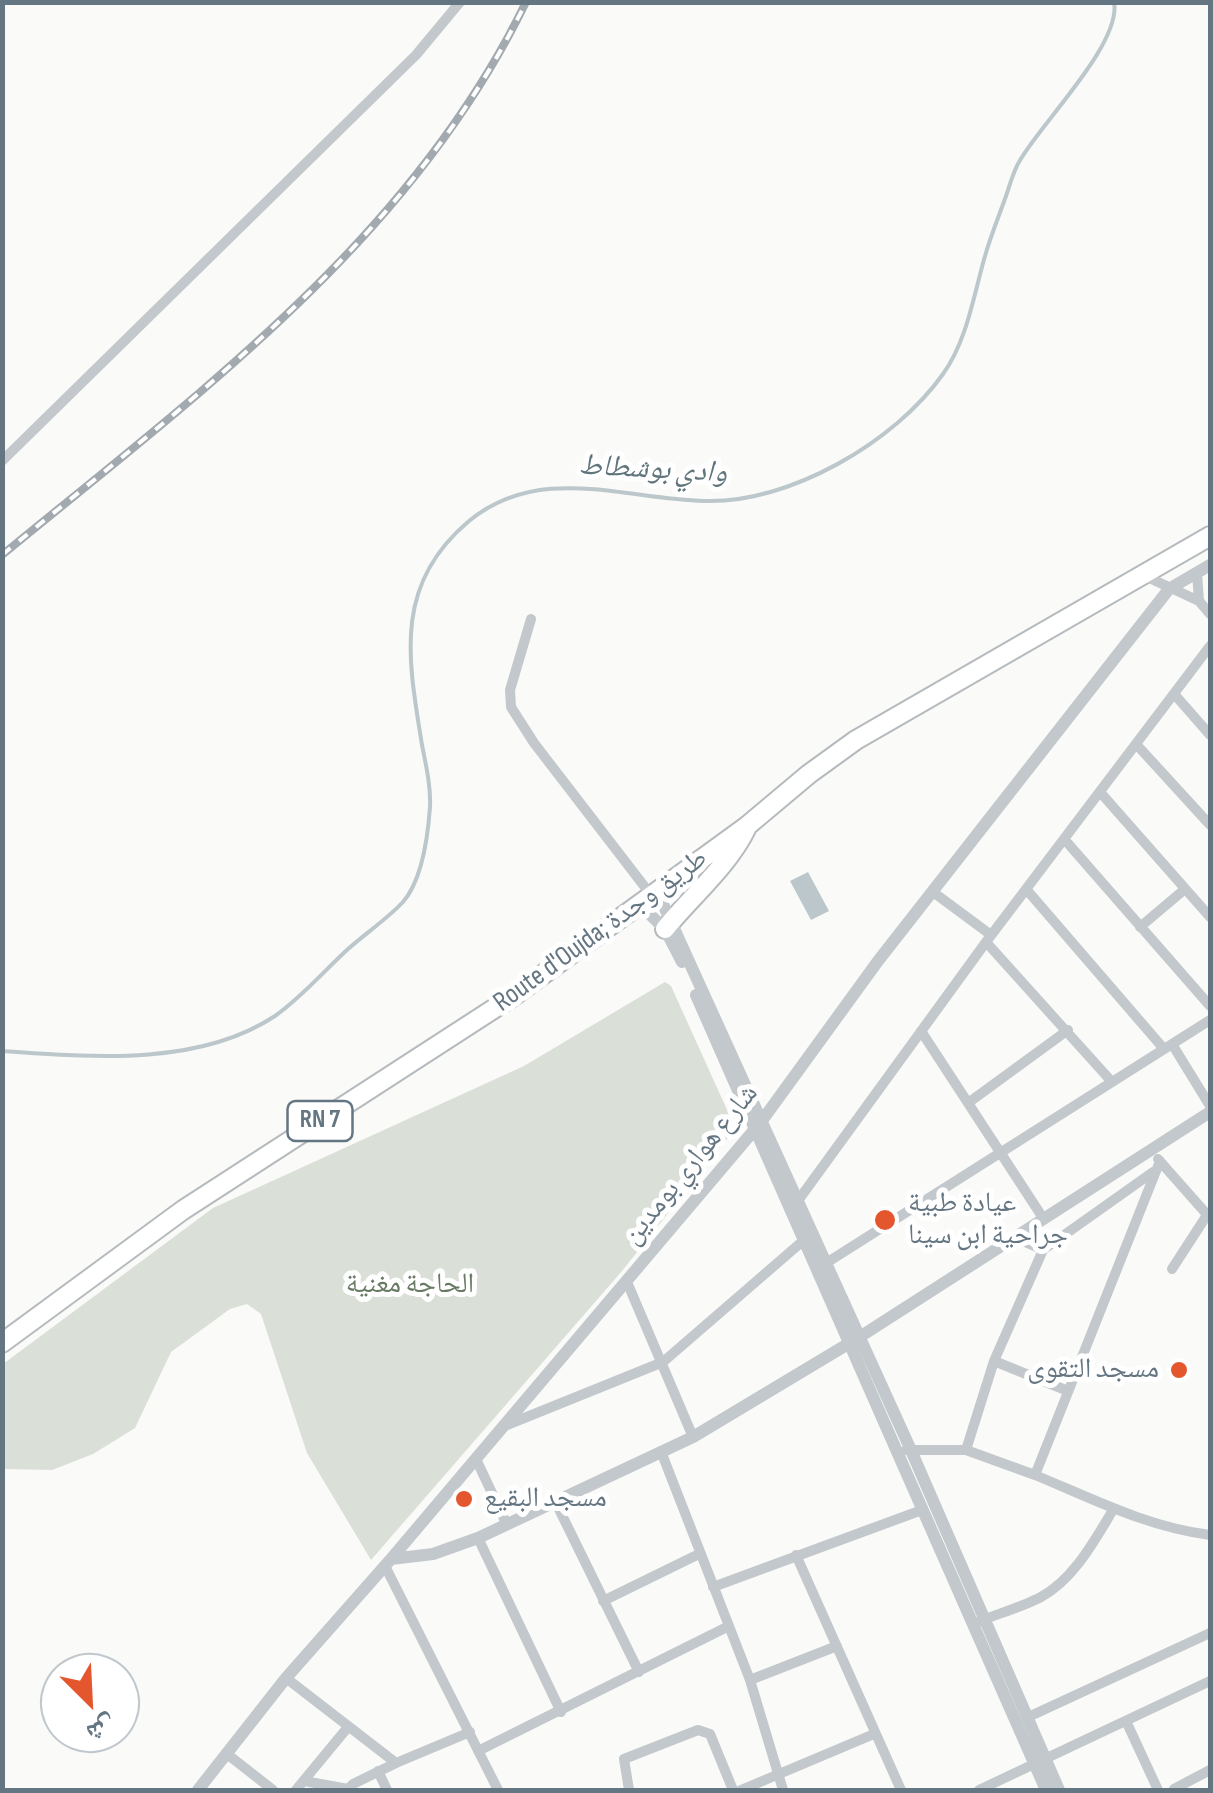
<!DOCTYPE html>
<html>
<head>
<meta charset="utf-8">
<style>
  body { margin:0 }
  #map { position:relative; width:1213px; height:1793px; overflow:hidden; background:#fafaf8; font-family:"Sofia Sans Condensed","Noto Naskh Arabic",sans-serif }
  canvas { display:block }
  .frame { position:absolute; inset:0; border:5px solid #657683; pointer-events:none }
  .north { position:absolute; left:40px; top:1653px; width:100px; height:100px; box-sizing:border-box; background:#fff; border:2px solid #c1c8cd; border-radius:50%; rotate:156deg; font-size:28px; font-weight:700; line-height:40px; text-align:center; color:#657683 }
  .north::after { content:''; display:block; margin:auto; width:35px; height:45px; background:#e4572e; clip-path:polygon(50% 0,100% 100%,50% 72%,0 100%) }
</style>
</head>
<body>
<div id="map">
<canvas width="1213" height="1793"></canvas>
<div class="frame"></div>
<div class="north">ش</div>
</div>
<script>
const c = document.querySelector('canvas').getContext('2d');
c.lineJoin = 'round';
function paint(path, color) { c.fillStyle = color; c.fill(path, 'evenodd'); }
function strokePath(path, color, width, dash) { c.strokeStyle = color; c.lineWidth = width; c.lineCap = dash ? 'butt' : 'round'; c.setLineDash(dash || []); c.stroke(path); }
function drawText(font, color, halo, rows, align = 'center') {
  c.font = font + ' "Sofia Sans Condensed","Noto Naskh Arabic",sans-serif'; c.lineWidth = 10; c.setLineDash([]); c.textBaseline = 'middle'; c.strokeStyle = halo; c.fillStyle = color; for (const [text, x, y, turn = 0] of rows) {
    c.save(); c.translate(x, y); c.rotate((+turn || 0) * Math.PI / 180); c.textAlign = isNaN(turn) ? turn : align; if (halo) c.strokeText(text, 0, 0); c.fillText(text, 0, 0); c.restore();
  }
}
paint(new Path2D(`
  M665,982L671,986L733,1123L731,1134L622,1271L371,1560L307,1453L261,1314L247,1304L230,1309L171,1352L135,1428L93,1454L52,1470L3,1469V1364L213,1208L524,1066Z`), '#dadfd7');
paint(new Path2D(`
  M808,872L829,911L811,920L790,881Z`), '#bbc7cb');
strokePath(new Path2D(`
  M2,1051C90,1057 198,1067 275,1016C302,997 324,971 348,949C366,933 387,919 403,902C422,880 428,835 430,807C431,787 426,765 422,745C408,658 393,585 469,521C540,463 623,499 704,501C789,504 895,442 943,374C967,341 974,294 985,256C991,235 999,216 1006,196C1010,185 1013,172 1019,162C1039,125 1122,44 1114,2`), '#bbc7cb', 4);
const primary = new Path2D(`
  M665,929C691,897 728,866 746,829
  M2,1343L183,1210L512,997L747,826L809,774L856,740L1210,536`);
strokePath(primary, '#b5babe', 22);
strokePath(new Path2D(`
  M2,461L416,55L460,2
  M1197,573L1199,601
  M1143,575L1199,601L1210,614
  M531,619L510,690L511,707L534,743L651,895
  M1175,695L1210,735
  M1136,744L1210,825
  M1100,792L1210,917
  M1065,840L1210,1006
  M1026,889L1164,1049
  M933,892L991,935
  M1140,927L1185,889
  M986,942L1112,1082
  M921,1031L1043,1218
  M1172,1044L1210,1106
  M968,1103L1068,1030
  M1158,1159L1210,1218
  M1160,1161L1035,1475C1093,1499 1147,1527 1210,1535
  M797,1202L986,942L1210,646
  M1043,1250L1153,1172
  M823,1265L1210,1020
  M1172,1269L1207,1215
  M627,1282L693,1437
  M994,1361L1068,1391
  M502,1427L663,1362L804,1240
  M906,1450H966L1035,1475
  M966,1450L994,1361L1043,1250L1014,1237
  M662,1454L750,1680L783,1790
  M476,1459L507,1525
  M556,1503L639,1672
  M478,1538L561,1712
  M796,1555L901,1790
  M385,1566L498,1790
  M713,1587L922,1510
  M603,1601L699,1554
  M980,1621C1000,1613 1022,1607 1041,1597C1074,1579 1094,1541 1113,1510
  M286,1678L396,1763L470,1732
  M750,1680L837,1646
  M1026,1718L1210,1633
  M1126,1721L1158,1790
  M478,1751L729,1626
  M227,1754L273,1790
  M378,1771L387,1790
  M304,1781L348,1789
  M1174,1789L1210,1770
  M296,1790L348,1727
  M347,1790L353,1784L396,1763
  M629,1790L624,1759L698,1730L710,1734L733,1790
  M741,1790L874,1734
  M979,1790L1210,1681`), '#c3c8cc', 10);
strokePath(new Path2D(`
  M657,891L910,1448L1059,1790
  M640,905L665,929L682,962
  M696,995L1046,1790
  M391,1559L433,1554L478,1538L693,1437L858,1338L1210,1112
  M198,1790L286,1678L391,1559L761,1122L878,961L1169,589L1210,565`), '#c3c8cc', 12);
strokePath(primary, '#fff', 18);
const rail = new Path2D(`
  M2,555C199,393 412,238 526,2`);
strokePath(rail, '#a2aab0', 8);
strokePath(rail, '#fff', 4, [11]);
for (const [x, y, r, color] of [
  [885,1220,12,"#e4572e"],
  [1179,1370,10,"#e4572e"],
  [464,1499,10,"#e4572e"]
]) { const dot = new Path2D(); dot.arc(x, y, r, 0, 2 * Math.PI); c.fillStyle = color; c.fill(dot); strokePath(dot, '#fff', 4); }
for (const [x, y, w] of [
  [320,1121,65]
]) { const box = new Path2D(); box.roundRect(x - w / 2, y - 20, w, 40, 8); c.fillStyle = '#fff'; c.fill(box); strokePath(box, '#657683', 2.5); }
drawText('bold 25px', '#657683', null, [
  ["RN 7",320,1121]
]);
drawText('28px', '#657683', '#fff', [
  ["Route d'Oujda; طريق وجدة",601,931,-36],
  ["شارع هواري بومدين",691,1165,-51]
]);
drawText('28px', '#657683', '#fff', [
  ["عيادة طبية",908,1204],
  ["جراحية ابن سينا",908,1236],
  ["مسجد التقوى",1159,1370,"right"],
  ["مسجد البقيع",484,1499]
], 'left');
drawText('28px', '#687a64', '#fff', [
  ["الحاجة مغنية",410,1285]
]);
drawText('italic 30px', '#60757c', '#fff', [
  ["وادي بوشطاط",653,470,3]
]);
</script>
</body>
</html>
